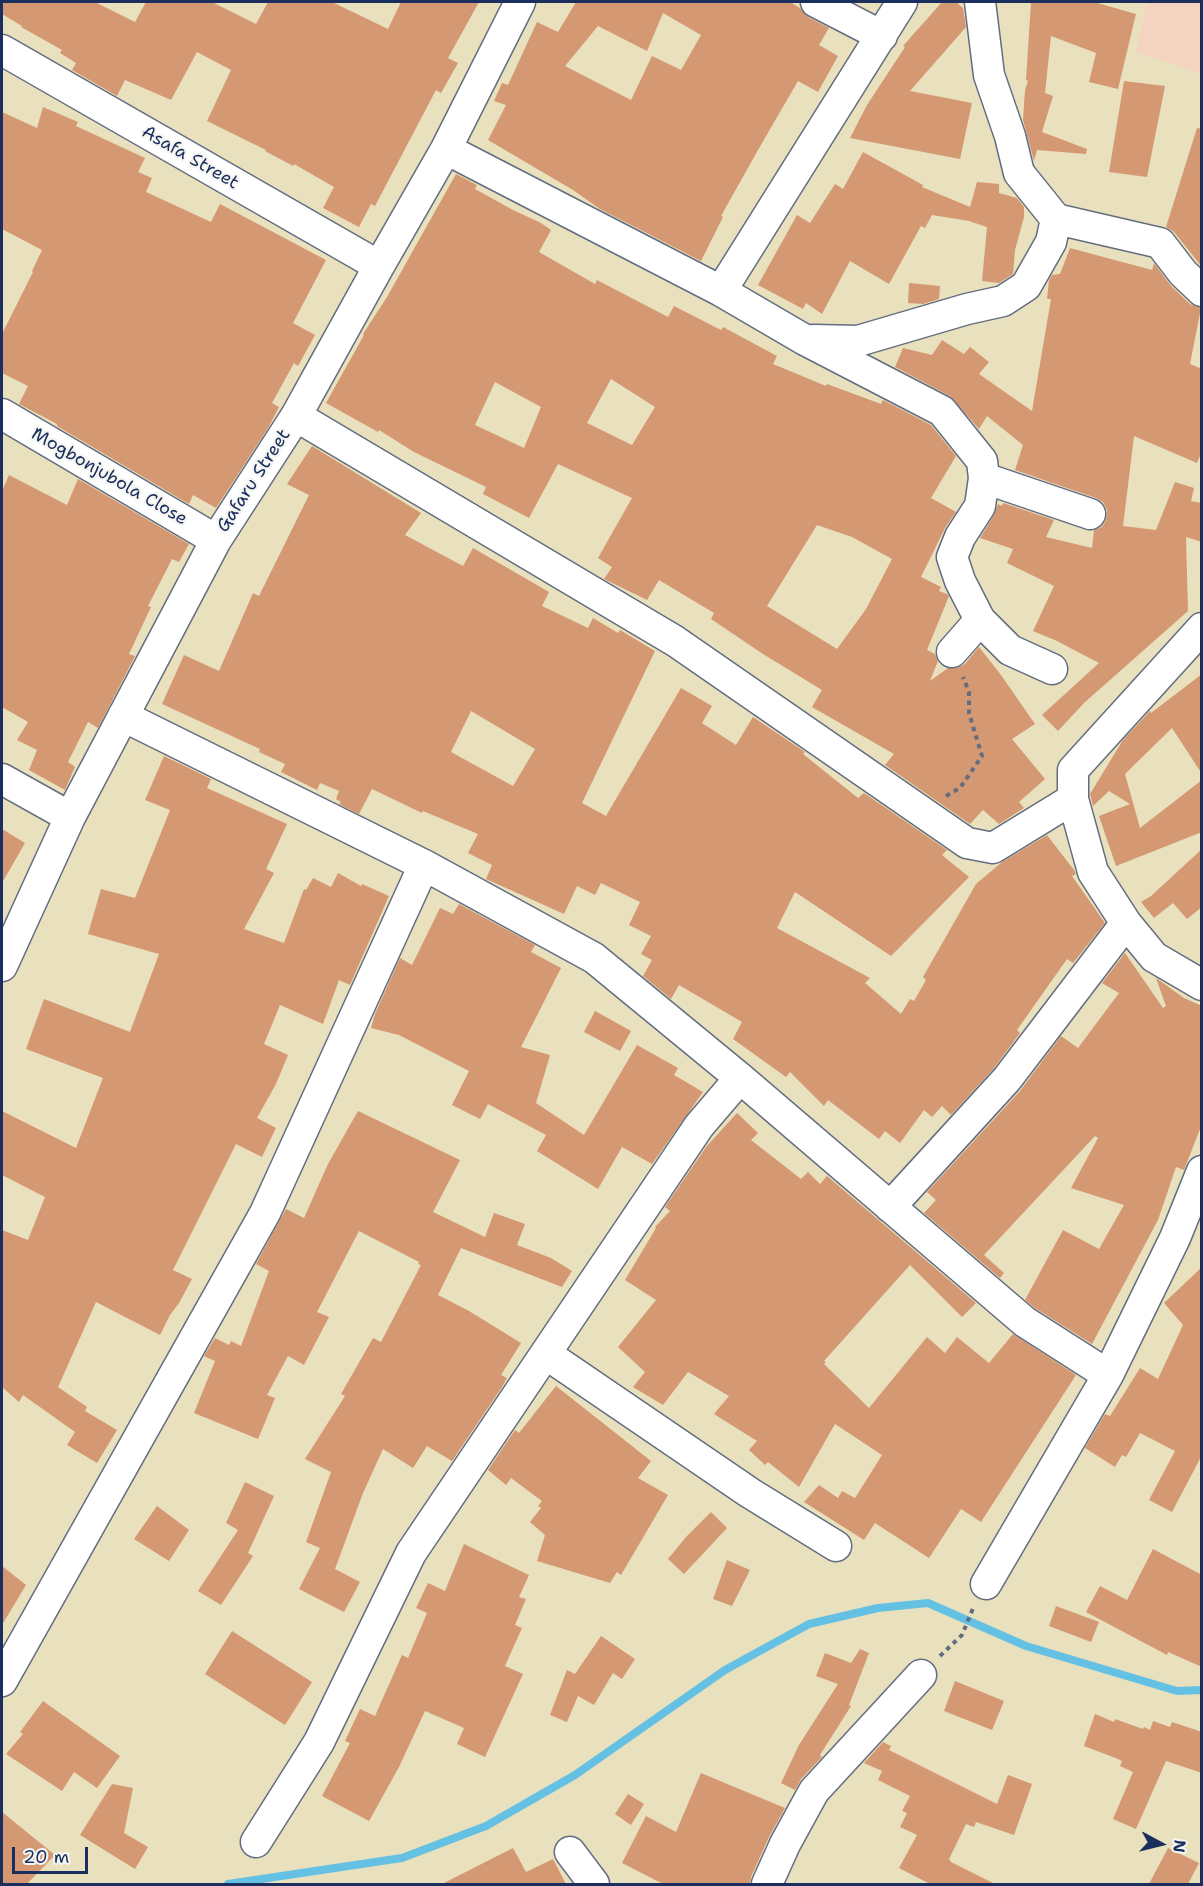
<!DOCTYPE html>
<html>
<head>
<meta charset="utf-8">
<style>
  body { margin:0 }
  #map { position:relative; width:1203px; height:1886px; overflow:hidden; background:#e9e0be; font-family:"Shantell Sans",sans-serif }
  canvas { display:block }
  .frame { position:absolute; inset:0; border:3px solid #1b2f5e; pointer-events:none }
  .north { position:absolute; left:1131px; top:1814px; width:60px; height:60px; -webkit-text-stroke:4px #f6f6f2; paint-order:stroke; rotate:97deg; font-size:16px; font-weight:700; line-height:24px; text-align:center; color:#1b2f5e }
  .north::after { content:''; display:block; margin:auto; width:21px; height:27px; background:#1b2f5e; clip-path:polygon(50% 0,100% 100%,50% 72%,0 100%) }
  .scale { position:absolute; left:12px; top:1847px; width:76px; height:27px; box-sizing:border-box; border:3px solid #1b2f5e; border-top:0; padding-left:8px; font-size:18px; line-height:21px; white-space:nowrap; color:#1b2f5e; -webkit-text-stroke:4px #f6f6f2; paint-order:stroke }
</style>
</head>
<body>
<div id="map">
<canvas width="1203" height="1886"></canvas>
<div class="frame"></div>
<div class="north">N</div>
<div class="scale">20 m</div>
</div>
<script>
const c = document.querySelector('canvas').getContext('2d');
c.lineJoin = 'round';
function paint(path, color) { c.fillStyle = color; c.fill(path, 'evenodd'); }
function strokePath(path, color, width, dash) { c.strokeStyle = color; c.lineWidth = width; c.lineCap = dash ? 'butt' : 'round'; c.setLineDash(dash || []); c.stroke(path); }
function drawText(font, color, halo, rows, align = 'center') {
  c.font = font + ' "Shantell Sans",sans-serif'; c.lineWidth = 4.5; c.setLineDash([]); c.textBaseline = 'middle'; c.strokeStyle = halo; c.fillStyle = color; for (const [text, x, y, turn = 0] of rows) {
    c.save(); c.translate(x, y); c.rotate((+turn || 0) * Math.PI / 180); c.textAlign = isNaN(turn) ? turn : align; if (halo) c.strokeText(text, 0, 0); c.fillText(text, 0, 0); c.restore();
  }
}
paint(new Path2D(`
  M1147,2H1201V73L1136,52Z`), '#f5d3c1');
strokePath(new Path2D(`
  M228,1884L402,1858L486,1826L575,1775L725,1670L809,1624L878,1608L928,1603L1026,1646L1177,1691L1202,1690`), '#65c1e3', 8);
paint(new Path2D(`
  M2,2H95L135,22L146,2H212L256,24L268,2H332L388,29L401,2H479L448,58L458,63L441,93L436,90L375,206L371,204L359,227L323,208L334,187L294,164L293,166L265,151L266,150L207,121L231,70L197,52L171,100L125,80L117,96L72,70L76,63L60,53L62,50L21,27L22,26L2,14Z
  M576,2H790L800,8L808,17L829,28L819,45L838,56L818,92L798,81L758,150L721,216L723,217L701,261L600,209L573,190L488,140L506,105L494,101L502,83L508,85L537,22L558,32ZM663,13L701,35L681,70L652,56L631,100L565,66L598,26L647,51Z
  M942,2H956L963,8L966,27L910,91L972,103L960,159L850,138L867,105L905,47L903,46Z
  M1031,2H1094L1136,14L1118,89L1089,82L1096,53L1051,36L1045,93L1053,96L1042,132L1087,149L1086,154L1037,150L1034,161L1023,120L1025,90L1028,81L1026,80Z
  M1124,81L1165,86L1147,177L1109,172Z
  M43,107L78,122L76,126L145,158L138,172L152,178L146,192L211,222L220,204L326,260L293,323L315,335L298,366L294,363L272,403L279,407L268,428L216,508L193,495L189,504L57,426V424L19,404L28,386L2,373V334L33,272L32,271L42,250L2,229V112L37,128Z
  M1197,128L1202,129V267L1174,232L1166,227Z
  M863,152L923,185L922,187L970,207L977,182L999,184V193L1017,198L1024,207V217L1015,250L1013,274L999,283L982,281L987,227L969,221L932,215L925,228L921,226L889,284L850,261L822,314L806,303L803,309L758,285L797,215L810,223L835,184L843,189Z
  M456,174L477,185L475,189L513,210L541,223L551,230L539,252L595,284L597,280L668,317L674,306L721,330L723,327L777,356L773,364L826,386L827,384L881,404L883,400L931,425L956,456L931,498L956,512L945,528L921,577L941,587L939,591L947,594L949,596L927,650L935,654L938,661L930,681L948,668H957L965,664L979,647L1001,675L1035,724L1012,739L1045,779L1019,802L1024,808L999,824L983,810L970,824L885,765L894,754L812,707L822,690L763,654L711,619L714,613L659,580L647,600L604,579L612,567L598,558L632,498L558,464L529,518L483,494L486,487L414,452L379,430L378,432L326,403L364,335L363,334L387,297ZM611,379L655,407L632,445L587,423ZM495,382L541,407L524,448L475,425ZM817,525L852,537L892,559L866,609L837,649L767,606Z
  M1070,248L1152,270L1154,263L1171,286L1190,304L1201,308L1190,364L1200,368L1202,376V451L1197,463L1134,436L1123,526L1156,530L1175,482L1194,488L1191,501L1202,503V542L1186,537L1188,611L1084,703L1058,731L1042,715L1099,663L1057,641L1033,631L1054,586L1007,563L1013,549L980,538L994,515L998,504L1002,506L1003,503L1054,520L1046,537L1092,548L1094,530L1102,527L1106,520L1107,510L1103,502L1096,498L1015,470L1023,445L987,416L979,429L950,396L895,367L903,348L932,355L942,340L964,354L970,347L989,362L979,374L1032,411L1051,299H1047L1049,280L1052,275L1060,274Z
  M909,283L940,286L939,299L923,304L908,303Z
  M312,446L421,513L405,535L463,566L473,548L549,592L542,606L588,628L593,618L618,633L620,630L655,651L582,803L606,816L681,688L712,706L702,723L736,745L753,717L805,752L803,754L858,798L864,793L947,850L942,855L969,877L891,956L795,892L777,928L870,978L865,983L901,1014L910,999L914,1001L926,980L923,977L976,884L1002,862L1047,835L1074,870L1076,874L1072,876L1105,923L1073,963L1067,959L1017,1030L1020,1033L994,1068L951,1115L942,1106L932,1117L924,1110L900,1143L885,1131L879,1139L828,1100L824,1106L790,1072L786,1077L733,1039L742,1022L679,985L671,999L643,976L652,960L641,954L651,936L629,925L640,902L601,883L595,895L577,886L564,914L486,879L492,865L468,853L478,834L423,811L422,813L372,789L359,814L339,804L341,802L336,799L339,791L320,783L317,790L281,772L285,764L259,752L260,749L162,704L184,655L219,671L253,593L259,596L309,495L287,484ZM471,711L535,749L513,786L451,752Z
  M9,475L67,505L78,479L189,544L179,562L172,559L148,606L151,607L129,654L135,656L98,728L88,722L68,762L75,767L65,790L29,770L37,750L17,740L28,722L2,707V491Z
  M1202,674V774L1172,728L1125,774L1140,828L1202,780V832L1116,866L1099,816L1130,804L1109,791L1093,806L1090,794L1123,740L1150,711L1151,713Z
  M164,756L211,779L207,788L287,824L266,869L274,873L244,929L284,943L304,889L306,890L313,878L331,887L338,873L361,886L362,884L389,896L350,985L339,980L323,1024L280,1005L264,1044L288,1055L276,1084L257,1118L276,1128L262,1157L236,1144L173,1270L192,1279L179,1303L170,1315L160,1335L96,1302L58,1387L87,1407L85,1411L117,1430L97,1463L67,1445L75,1432L23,1395L19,1402L2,1387V1230L28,1240L45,1197L2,1175V1111L76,1148L103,1078L26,1049L44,999L130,1032L159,954L88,934L101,889L135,898L170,810L145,800Z
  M2,829L25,843L2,883Z
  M1202,849V907L1187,919L1173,903L1154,918L1141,902L1151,896Z
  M459,904L535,945L531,952L561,968L521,1047L550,1055L536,1103L584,1135L637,1045L678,1068L674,1075L703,1092L652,1164L622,1147L598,1189L537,1151L546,1135L488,1104L480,1119L452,1105L469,1071L399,1035L371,1028L375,1014L400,958L412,965L440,908L453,914Z
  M1125,953L1163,1008L1166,1006L1156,978L1184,998L1202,1006V1124L1184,1170L1176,1167L1158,1220L1092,1344L1035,1308L1025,1300L1063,1230L1099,1249L1124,1205L1071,1188L1098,1138L1095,1136L984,1255L1004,1273L1000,1278L924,1213L936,1200L927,1192L1020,1091L1061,1036L1078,1048L1119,993L1102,983Z
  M595,1011L631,1031L620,1051L584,1032Z
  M358,1111L460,1160L433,1212L485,1237L494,1213L525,1224L517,1245L551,1258L572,1271L562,1287L461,1248L438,1295L469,1311L521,1343L501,1375L507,1378L502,1387L452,1461L427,1446L413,1468L383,1449L363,1493L335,1569L360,1582L344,1612L299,1589L320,1548L306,1542L331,1472L305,1459L345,1396L341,1394L373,1338L381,1342L421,1265L418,1264L419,1262L359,1231L317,1312L329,1317L304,1365L288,1356L267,1395L275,1398L258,1439L194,1413L215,1361L204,1356L215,1338L229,1345L231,1341L241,1346L269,1271L256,1264L286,1209L304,1218L328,1164Z
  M737,1113L758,1133L751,1140L801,1179L808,1172L820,1184L827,1176L976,1303L962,1317L910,1265L824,1361L826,1362L824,1364L869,1408L927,1337L945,1353L957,1337L989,1363L1013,1334L1076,1375L981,1522L961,1509L929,1558L875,1523L864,1540L804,1502L819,1485L838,1498L842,1491L855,1498L882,1455L835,1424L799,1487L768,1462L765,1465L749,1450L757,1441L714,1414L729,1396L688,1372L663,1405L633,1387L645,1372L618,1347L656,1300L625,1280L656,1228L655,1227L670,1211L665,1207L706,1147Z
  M1202,1267V1455L1172,1512L1149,1500L1175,1451L1140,1433L1126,1457L1122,1455L1115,1467L1085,1448L1105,1414L1110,1416L1140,1368L1158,1379L1183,1325L1164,1303Z
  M556,1386L651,1461L638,1478L668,1495L621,1575L617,1572L610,1583L537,1561L545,1535L530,1522L541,1508L538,1506L542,1501L511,1478L506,1485L488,1470L515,1430L519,1433Z
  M245,1482L274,1496L248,1553L253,1556L221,1605L198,1591L238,1530L226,1523Z
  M157,1506L189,1530L169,1561L134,1539Z
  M711,1512L727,1528L684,1574L668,1559L686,1537Z
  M464,1544L529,1575L519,1597L526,1599L515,1625L522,1628L505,1666L523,1674L485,1757L457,1744L464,1728L425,1711L399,1767L369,1821L322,1796L350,1743L345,1741L360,1709L375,1716L402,1655L408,1658L427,1613L416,1608L428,1583L445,1591Z
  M1153,1549L1202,1575V1667L1168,1652L1167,1655L1086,1612L1100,1586L1127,1600Z
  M727,1560L750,1570L732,1606L713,1599Z
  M2,1566L26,1585L2,1625Z
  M1056,1606L1099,1622L1091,1642L1049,1626Z
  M232,1631L312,1682L285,1725L205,1674Z
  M601,1636L635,1659L622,1679L613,1673L594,1705L578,1696L567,1722L550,1715L567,1670L575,1674Z
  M860,1649L869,1653L849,1705L851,1706L820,1755L822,1757L801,1779L795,1790L781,1783L799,1745L838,1684L816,1676L825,1653L851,1663Z
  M955,1681L1004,1701L992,1730L944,1711Z
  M43,1701L120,1756L97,1788L74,1772L62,1791L6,1754L23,1734L20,1732Z
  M1095,1714L1114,1722L1115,1719L1143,1729L1144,1727L1150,1730L1153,1721L1170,1727L1172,1722L1202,1732V1773L1166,1761L1136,1829L1113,1819L1133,1772L1120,1766L1122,1761L1118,1759L1084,1746Z
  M883,1742L891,1746L889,1750L997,1804L1008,1775L1032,1784L1014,1835L976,1822L974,1827L966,1824L949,1859L951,1862L995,1884H930L899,1868L917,1835L900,1827L907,1813L902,1811L910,1796L878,1780L882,1771L864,1763Z
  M701,1773L785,1808L769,1837L751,1877L750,1884H663L622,1863L646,1816L676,1832Z
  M112,1784L133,1788L124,1833L148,1847L135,1869L80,1835Z
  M628,1794L644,1804L631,1825L615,1814Z
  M2,1812L55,1855L27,1884H2Z
  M513,1848L526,1872L553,1859L566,1884H442Z
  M1168,1848L1199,1863L1188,1884H1149Z`), '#d49872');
const minor = new Path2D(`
  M816,2L882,36
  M980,2L989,75L1010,136L1019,173L1056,219L1160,243L1183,273L1202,291
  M2,50L379,266
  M446,149L721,291L805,340L942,411L982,461L984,478L980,506L960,537L952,557L960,581L980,620L952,652
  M721,291L902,2
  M813,340L858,341L967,309L1003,301L1026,286L1051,242L1056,219
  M2,414L216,540
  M296,416L675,641L967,843L993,848L1073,799
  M984,478L1090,514
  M980,620L1010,650L1052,669
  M1202,628L1073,770V799L1093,872L1126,923L1154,957L1202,985
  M123,716L424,865L594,958L740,1078L1025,1322L1108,1375
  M2,779L70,817
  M2,966L70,817L216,540L296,416L379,266L446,149L520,2
  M890,1207L1007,1079L1126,923
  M546,1354L750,1493L836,1546
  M986,1584L1108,1375L1175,1238L1202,1171
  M2,1681L265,1213L424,865
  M256,1842L319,1742L411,1553L699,1126L740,1078
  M570,1852L594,1884
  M767,1884L785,1844L814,1791L921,1675`);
strokePath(minor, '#636d80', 33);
strokePath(new Path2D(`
  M946,796L960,788L982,756L969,713V692L963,677
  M940,1656L962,1635L974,1606`), '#636d80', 4, [4.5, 4.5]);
strokePath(minor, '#fff', 30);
drawText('18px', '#1b2f5e', '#f6f6f2', [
  ["Asafa Street",190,158,30],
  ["Mogbonjubola Close",109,477,30],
  ["Gafaru Street",254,481,-57]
]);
</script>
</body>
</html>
